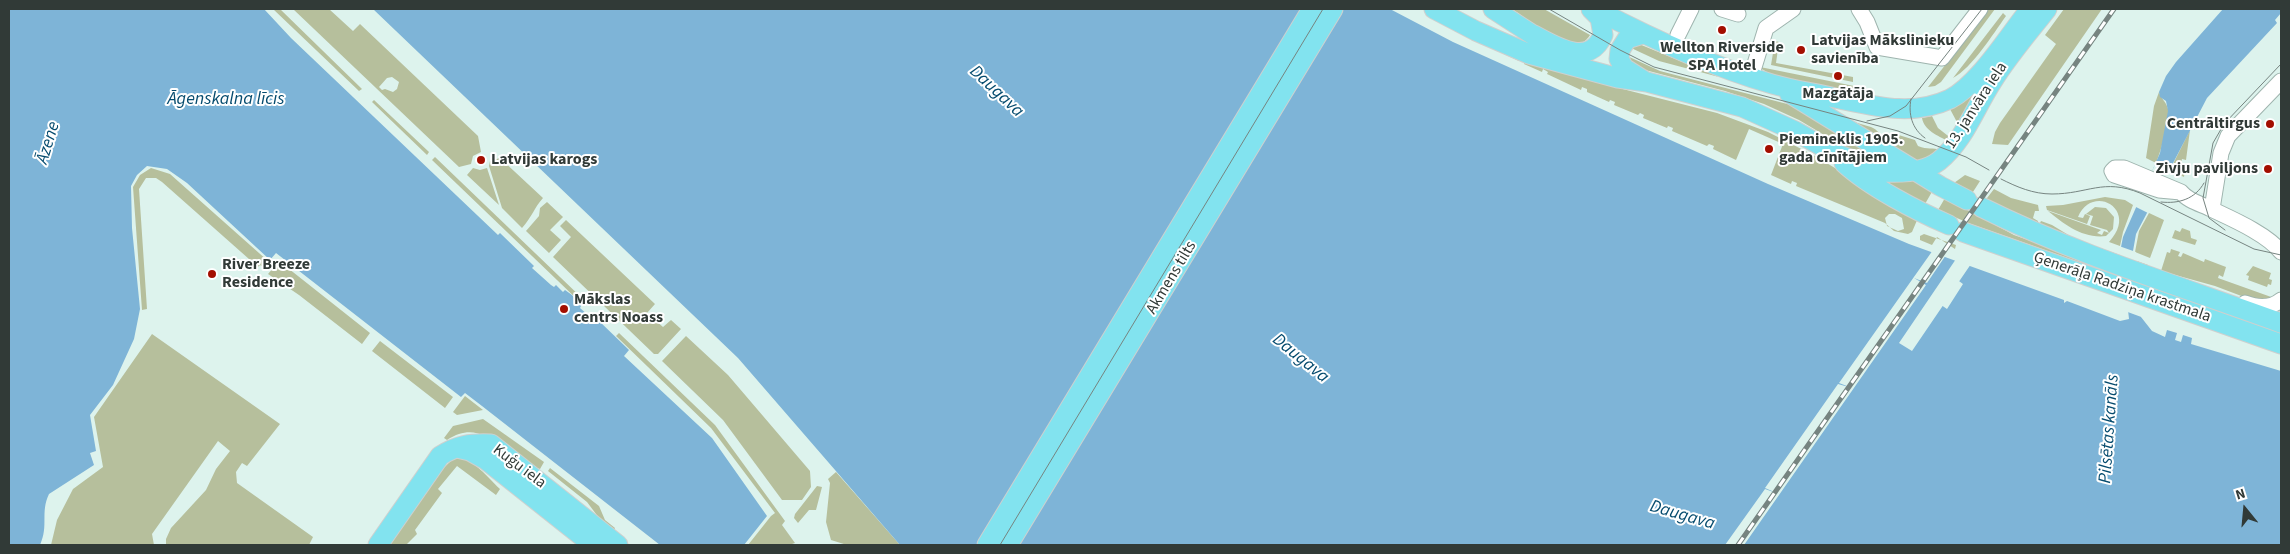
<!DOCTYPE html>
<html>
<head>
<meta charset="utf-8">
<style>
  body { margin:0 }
  #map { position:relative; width:2290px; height:554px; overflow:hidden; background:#ddf3ed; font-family:"Source Sans 3",sans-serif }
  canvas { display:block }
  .frame { position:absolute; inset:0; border:10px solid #313a37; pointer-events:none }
  .north { position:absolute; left:2220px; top:484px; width:50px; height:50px; -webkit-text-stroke:4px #fff; paint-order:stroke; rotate:343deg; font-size:14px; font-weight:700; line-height:20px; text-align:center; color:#313a37 }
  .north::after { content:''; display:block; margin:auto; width:18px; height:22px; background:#313a37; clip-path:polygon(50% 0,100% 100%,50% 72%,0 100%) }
</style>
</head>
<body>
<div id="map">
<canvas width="2290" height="554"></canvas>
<div class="frame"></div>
<div class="north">N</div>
</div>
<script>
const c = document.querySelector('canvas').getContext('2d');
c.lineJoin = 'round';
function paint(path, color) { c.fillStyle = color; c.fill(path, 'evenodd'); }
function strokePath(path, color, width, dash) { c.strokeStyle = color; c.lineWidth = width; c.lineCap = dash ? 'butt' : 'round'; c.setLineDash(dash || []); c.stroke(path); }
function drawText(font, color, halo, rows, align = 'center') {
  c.font = font + ' "Source Sans 3",sans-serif'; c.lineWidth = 4; c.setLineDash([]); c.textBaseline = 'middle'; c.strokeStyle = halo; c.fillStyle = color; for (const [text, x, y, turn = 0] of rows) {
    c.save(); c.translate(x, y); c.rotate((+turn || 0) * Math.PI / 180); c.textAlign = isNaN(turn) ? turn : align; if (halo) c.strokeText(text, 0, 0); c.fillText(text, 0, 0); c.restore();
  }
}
paint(new Path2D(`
  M273,9H280L362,89L359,91Z
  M293,9H329L353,31L360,24L478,136L481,152L473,156L471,164L459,167ZM392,77L399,82L397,89L393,92L385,89L382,90L379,87L387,78Z
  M1512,9H1544L1590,35C1588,38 1585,42 1581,43C1565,49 1526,18 1512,9Z
  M1989,9H1995L1941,82L1935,86L1928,87Z
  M2064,9H2102L2008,145L1992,144L1995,132L2000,123L2056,44L2045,35Z
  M2003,13L2006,16C1993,34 1972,68 1953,78Z
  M1775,41L1779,42L1776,63L1853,77V82L1771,65Z
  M1493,42L1595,82L1717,113L1768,132L1815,156L1918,218L1912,232L1908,234L1894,231L1885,223L1796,186L1797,183L1792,181L1791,184L1771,175L1783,144L1749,129L1736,160L1713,149L1714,146L1709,144L1707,146L1672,131L1673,128L1668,126L1667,128L1643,118L1644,115L1640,113L1638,115L1614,105L1615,102L1610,100L1609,102L1587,92V89L1582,87L1581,90L1547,74L1548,72L1543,69L1542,72L1524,64L1525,61L1520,59L1519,61L1491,48ZM1889,214H1895L1902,218L1904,229L1898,231L1887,226L1885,218Z
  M1639,44L1719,77L1659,61L1629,47Z
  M1625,55L1660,71L1795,106L1891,165L1851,151L1799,120L1764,104L1725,91L1630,66Z
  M1760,67L1854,86L1853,89L1849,92C1833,89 1767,78 1760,67Z
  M1978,86L1959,126L1950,109Z
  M2159,92C2161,99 2166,101 2168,109C2170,121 2161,151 2156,163L2146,158L2154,106Z
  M374,100L429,152L427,155L372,102Z
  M1932,116L1938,128L1952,139L1948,141C1938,136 1924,130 1922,118Z
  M1854,122C1860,124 1865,125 1871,127C1881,131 1879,139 1892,133L1915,140L1918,146C1928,150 1932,147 1941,150L1920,164Z
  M2190,130L2186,160L2182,159L2180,167L2185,169L2184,177L2170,170Z
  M435,157L585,301L582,304L432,160Z
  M500,158L543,198C534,208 532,217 522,228L502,208L489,166L490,161Z
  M151,168L170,174L268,261L263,267L260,265L258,267L162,182L156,178H146L139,189L147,309L142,310L133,187L140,175Z
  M473,168L480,170L487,168L499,205L467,175Z
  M1965,175L1980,181L1971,195L1954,183Z
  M1912,179L1933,190L1925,204L1883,181Z
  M1994,189L2011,198L2038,205L2039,211H2035L2033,218L2038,221V223H2040L2041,221L2052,225L2075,239L2148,265L2147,268L2086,246L1984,202Z
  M2105,197L2125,200L2133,205L2123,232L2120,246L2109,242C2140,209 2092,183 2078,217L2083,218L2085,214L2090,216L2087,224L2047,210L2046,206L2063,205Z
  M1945,198L2014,235L2112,270L2113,274L1971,224L1938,210Z
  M547,202L563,217L550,230L561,240L549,253L526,231L539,216L540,208Z
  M2095,207L2106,208L2114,217L2113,229L2106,236C2083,239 2064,224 2048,211L2101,230L2097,233L2102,235L2104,231L2109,233L2107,230L2090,225L2093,216L2086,214Z
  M2149,213L2164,220L2150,258L2135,252L2139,231Z
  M566,220L655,304L647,313L663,327L671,320L681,329L658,354H654L553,257L571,237L560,226Z
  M2182,228L2190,231L2191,238L2197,240L2195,245L2172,238L2175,230L2180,232Z
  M1924,234L1956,245L1955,249L1937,237L1932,245L1920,240V236Z
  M2171,249L2180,252L2178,256L2181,257L2183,253L2204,262L2205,259L2226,267L2223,277L2219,275L2218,278L2274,298L2252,300L2215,286L2161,271L2167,252L2170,253Z
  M279,261L370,333L362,344L299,295L268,274Z
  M2253,266L2271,273L2269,279L2272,280L2271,285L2268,284L2267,287L2248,280L2249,276L2246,275Z
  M619,333L715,425L785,521L782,525L795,543L789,545H748L771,516L775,513L711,428L616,336Z
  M152,334L280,424L247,466L242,463L236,472L237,483L313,537L309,545H166V539L171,528L206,490L216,469L230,451L218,441L152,534L154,545H51L57,520L73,489L103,467L94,417Z
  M686,336L728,375L810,471L811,487L802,500H782L723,420L662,361Z
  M380,341L453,397L445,408L372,351Z
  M465,396L483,410L457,415L453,412Z
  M483,419L544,462L540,469C535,467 529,466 525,464C498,449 481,418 447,440L444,438L453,426Z
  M456,458C475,459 487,477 500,489L496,495L457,466L438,489L442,493L415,530L417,534L406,545H389C402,527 439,465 456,458Z
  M550,468L599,506L605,520L615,528L614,530L599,518L587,502L548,471Z
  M836,472L900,545H847L831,540L826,522L830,483L828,479Z
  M817,486L822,487L816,510H809L798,523L794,518L795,514Z`), '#b6bf9c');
paint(new Path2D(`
  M9,9H264L291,38L498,235L500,233L534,266L532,268L551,285L554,287L556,285L563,292L565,290L572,295L581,306L580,308L589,316L586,319L590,324L596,318L629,350L624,356L712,438L767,516L744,545H660L482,406L465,393L461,397L276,253L270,260L187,183L167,169L147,166L137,175L131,186L132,228L140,309L134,339L113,385L90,415L96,451L90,453L94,465L49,494C40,513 49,525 40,545H9Z
  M373,9H1390L1453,42L1768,184L1909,244L2064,300V303L2067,301L2120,321L2129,319L2121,247L2123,237L2160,153L2168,111L2166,101L2160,97L2159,92L2166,76L2176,62L2223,9H2281V13L2275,20L2277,23L2207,98L2136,234L2133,251L2141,317L2152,331L2165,337L2167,330L2177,333L2175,340L2181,342L2183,335L2192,338L2191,344L2281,371V545H900L738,358ZM1948,273L1963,284L1947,309L1931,298Z`), '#7eb4d7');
paint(new Path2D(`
  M2156,163L2170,170L2148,213L2134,206Z
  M2119,246L2136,252L2144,318L2125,311Z
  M1933,250L1946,255L1927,283L1914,278L1926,285L1744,545H1725L1765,489L1779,494L1765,488L1838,384L1852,388L1839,383Z
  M1956,259L1971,264L1958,283L1948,277L1934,298L1944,304L1912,351L1899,343Z`), '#ddf3ed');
const minor = new Path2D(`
  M1722,9L1738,14
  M1859,9L1867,22L1877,47L1942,58L1980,9
  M1678,35L1691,9
  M1751,77L1766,28L1793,9
  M2181,192L2159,190L2114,175L2112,171L2115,168H2124L2181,192C2188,201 2201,204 2211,209C2232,219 2267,234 2281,252
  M2212,209L2221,153L2228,136L2281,81
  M2245,303C2258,308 2270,309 2281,300`);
const major = new Path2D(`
  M1434,9L1476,31L1529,54L1618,78L1647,82L1742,107L1795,131L1832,152L1884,172C1901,173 1925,172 1939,161C1964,141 1975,108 1992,82C2008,56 2028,33 2047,9
  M1493,9L1544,42
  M1595,9C1652,39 1710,66 1772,84C1793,90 1814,93 1835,98C1874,106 1912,117 1950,99C1979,84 2009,35 2030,9
  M1534,35C1555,46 1589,68 1603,35L1600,18L1591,9
  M1643,80L1624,68L1619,59L1620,50L1627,39L1643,34
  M1789,93L1940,186L1967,200
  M1844,163C1870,187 1917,211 1949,225
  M1981,207C2077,255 2180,286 2281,323
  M1963,232L2281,344
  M457,448L470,451L486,460L593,545
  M378,545L440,456C457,445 471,443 491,444L618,545
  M987,545L1312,9
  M1008,545L1333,9`);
strokePath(minor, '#9eb4ae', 17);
strokePath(major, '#ced0cf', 21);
strokePath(minor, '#fff', 15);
strokePath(major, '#82e3ef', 19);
strokePath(new Path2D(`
  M1549,9L1620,50L1654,67L1898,131L1966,157L1989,170
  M1911,99C1908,114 1912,129 1925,138
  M1867,121L1890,116L1906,106L1982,9
  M2001,179C2017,187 2033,194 2052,194C2088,194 2103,178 2140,193L2254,249L2281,255
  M2161,202C2179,204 2195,199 2204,183
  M2225,230L2209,218L2203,198L2213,143L2224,124L2281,64
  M1000,545L1323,9`), '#768480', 1);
const rail = new Path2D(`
  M1738,545L2114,9`);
strokePath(rail, '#768480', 5);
strokePath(rail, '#fff', 3, [9]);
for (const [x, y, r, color] of [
  [1722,30,5,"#a30e00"],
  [1801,50,5,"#a30e00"],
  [1838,76,5,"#a30e00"],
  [2270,124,5,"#a30e00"],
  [1769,149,5,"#a30e00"],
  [481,160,5,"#a30e00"],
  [2268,169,5,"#a30e00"],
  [212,274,5,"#a30e00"],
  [564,309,5,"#a30e00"]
]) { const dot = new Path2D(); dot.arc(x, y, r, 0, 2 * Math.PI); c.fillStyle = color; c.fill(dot); strokePath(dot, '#fff', 2); }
drawText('bold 16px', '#313a37', '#fff', [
  ["Latvijas Mākslinieku",1811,41],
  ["savienība",1811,59],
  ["Wellton Riverside",1722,48,"center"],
  ["SPA Hotel",1722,66,"center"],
  ["Mazgātāja",1838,94,"center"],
  ["Centrāltirgus",2260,124,"right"],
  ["Piemineklis 1905.",1779,140],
  ["gada cīnītājiem",1779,158],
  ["Latvijas karogs",491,160],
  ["Zivju paviljons",2258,169,"right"],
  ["River Breeze",222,265],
  ["Residence",222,283],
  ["Mākslas",574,300],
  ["centrs Noass",574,318]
], 'left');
drawText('16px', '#313a37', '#fff', [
  ["13. janvāra iela",1977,106,-57],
  ["Akmens tilts",1172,278,-59],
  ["Ģenerāļa Radziņa krastmala",2122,288,19],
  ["Kuģu iela",519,467,37]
]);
drawText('italic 18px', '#054b6e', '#fff', [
  ["Daugava",996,92,43],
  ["Āgenskalna līcis",226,100],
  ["Āzene",49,143,-73],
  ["Daugava",1300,359,39],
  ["Pilsētas kanāls",2110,429,-86],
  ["Daugava",1682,516,16]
]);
</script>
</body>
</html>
